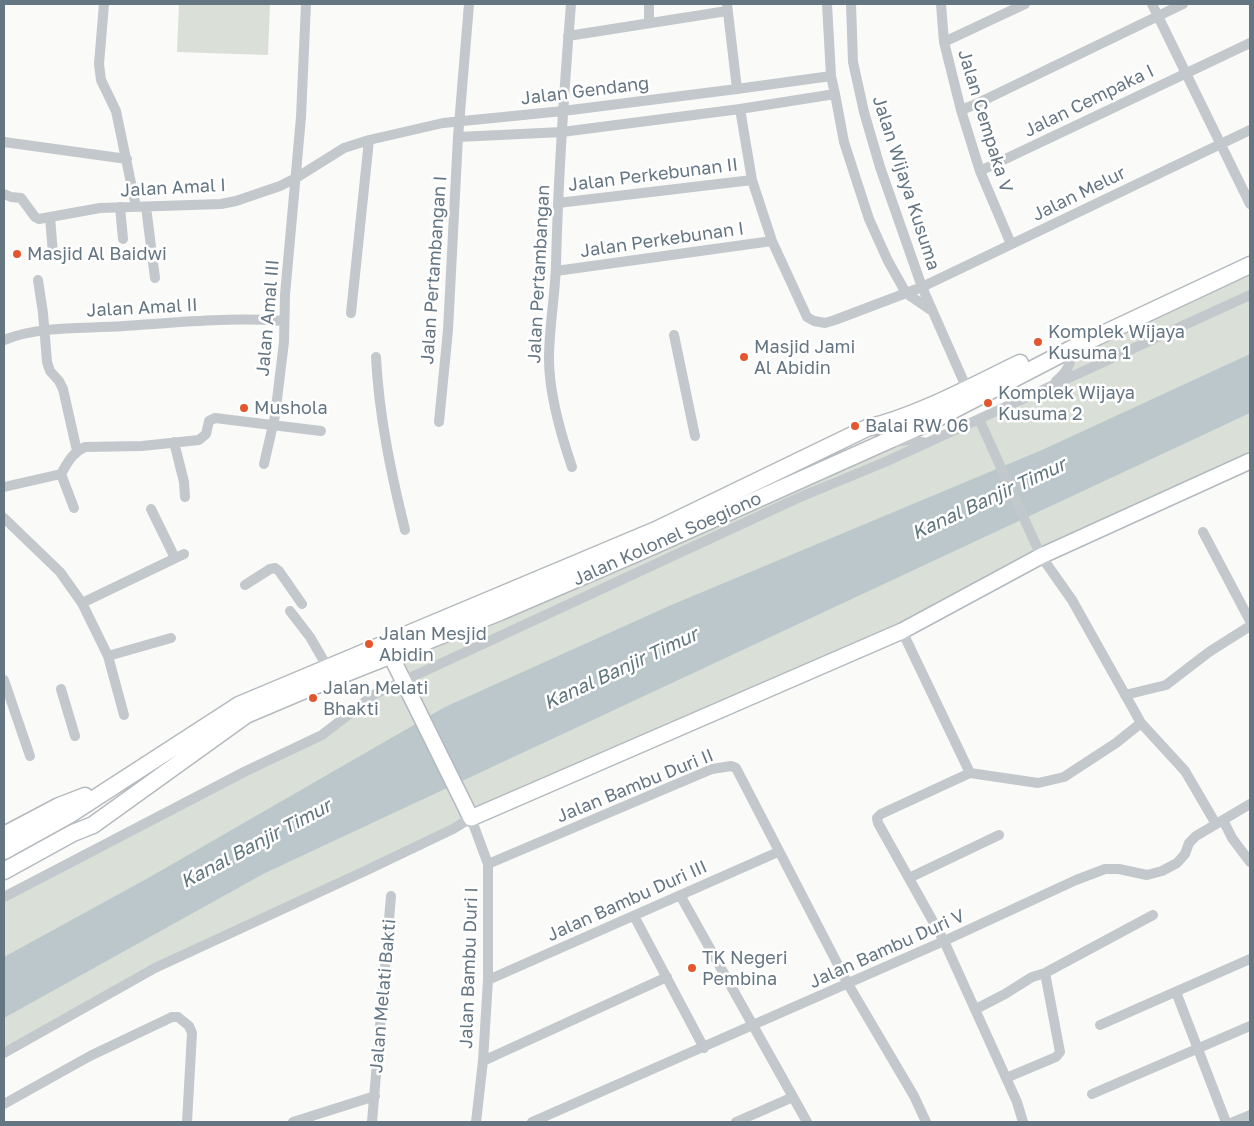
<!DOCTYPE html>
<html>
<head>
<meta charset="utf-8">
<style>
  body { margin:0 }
  #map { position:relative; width:1254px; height:1126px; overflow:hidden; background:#fafaf8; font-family:"Golos Text",sans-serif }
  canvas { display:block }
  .frame { position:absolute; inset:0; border:5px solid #657683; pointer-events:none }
</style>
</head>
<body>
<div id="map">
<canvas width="1254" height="1126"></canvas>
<div class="frame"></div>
</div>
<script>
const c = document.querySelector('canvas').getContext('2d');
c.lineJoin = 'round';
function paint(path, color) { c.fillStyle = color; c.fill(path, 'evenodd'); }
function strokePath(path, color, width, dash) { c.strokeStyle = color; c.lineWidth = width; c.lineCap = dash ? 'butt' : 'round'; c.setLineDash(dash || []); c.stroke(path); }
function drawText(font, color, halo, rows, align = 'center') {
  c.font = font + ' "Golos Text",sans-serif'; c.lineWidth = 5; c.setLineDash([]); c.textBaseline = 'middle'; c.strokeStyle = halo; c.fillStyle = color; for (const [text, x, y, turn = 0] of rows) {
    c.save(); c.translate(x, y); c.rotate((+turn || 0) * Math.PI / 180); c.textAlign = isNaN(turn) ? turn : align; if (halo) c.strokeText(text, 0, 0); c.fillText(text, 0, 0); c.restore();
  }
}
paint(new Path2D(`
  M179,4H270L268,55L177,52Z
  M1250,265V461L902,631L471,818L192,950L4,1053V897L322,735L375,694L402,682L391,656L885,442L928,443L1064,375L1073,348Z`), '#dadfd7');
paint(new Path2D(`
  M1250,354V413L265,873L4,1018V957L150,877L445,707L669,606L1042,450Z`), '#bbc7cb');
const secondary = new Path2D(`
  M391,656L471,818L902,631L1041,556L1250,461`);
const primary = new Path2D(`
  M4,835L59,806L85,796
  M4,851L69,815L239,705L656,530L867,428C918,416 972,386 1020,363
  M4,871L73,833L93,825L246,715L324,682L500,612L644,550L934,420L1073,348L1250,265`);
strokePath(secondary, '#b3babf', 18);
strokePath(primary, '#b5babe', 19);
strokePath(new Path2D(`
  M104,4L99,64L101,80L116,111L136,207
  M571,4C564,91 558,178 556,265C555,297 549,328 549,359C549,393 561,435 572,467
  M727,4L737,89
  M827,4L831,76L835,94L844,142L869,219L888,261L906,293L931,310
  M851,4L853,62L864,112L880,167L922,287L967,389
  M941,4L944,42L961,110L980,171L1011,244
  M1152,4L1250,204
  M649,23V4
  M568,36L727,11
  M944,42L1025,4
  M740,109L752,180L772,241L807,317L814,321L825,323L835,320L922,287L1250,130
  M961,110L974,105L1183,4
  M458,137L562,132L740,109L835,94
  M4,142L127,159
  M980,171L1250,43
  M4,194L11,197L21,198L35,217L39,219L100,208L221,204L236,201L280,186L296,178L344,148L369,140L443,123L563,111L737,89L831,76
  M558,203L752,180
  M120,207L123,239
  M146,207L155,278
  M50,217L53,254
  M556,271L772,241
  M38,280L43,313L47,362L50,371L59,381L63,389L77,451
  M351,313L369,140
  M674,335L695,436
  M4,340C42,325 84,329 124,326C178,322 231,317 284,321
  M376,357C379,416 391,473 405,530
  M1056,381C1069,370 1070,364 1073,348
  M979,419L1041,556L1072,600L1141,723L1185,771L1216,824
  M439,422L448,330L458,137L469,4
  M174,442L184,482L185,497
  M895,442L909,440L927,443
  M264,464L275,416L284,342L285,295L301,117L306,4
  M61,474L74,508
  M4,487L61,474C68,462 72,453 85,447L142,446L199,440L206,434L209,421L215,418L321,431
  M151,509L175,558
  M4,518L60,572L82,603L108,656L124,715
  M1203,532L1250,621
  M245,585L270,569L275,568L279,571L302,604
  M82,603L184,554
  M290,611L310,637L328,668
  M902,631L970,773
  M108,656L171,638
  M4,680L30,756
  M61,689L75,736
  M1125,695L1166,685L1209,652L1250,626
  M970,773L881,814L877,818L878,823L944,941L1017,1102L1023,1122
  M970,773L1038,783L1064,777L1116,743L1141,723
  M1223,820L1232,838L1250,862
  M488,864L712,769L731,766L736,768L848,984L914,1096L926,1122
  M909,878L999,835
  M680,895L807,1122
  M4,897L246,771L322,735L375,694L798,498L885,462L1250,295
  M634,916L704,1048
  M488,980L778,852
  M1176,992L1226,1122
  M976,1009L1005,994L1032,977L1045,973L1153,915
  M1100,1025L1250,959
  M4,1053L155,968L365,871L453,829L471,818L488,864V980L483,1061L476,1122
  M483,1061L667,977
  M1006,1078L1056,1057L1060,1052L1045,973
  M1092,1094L1250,1026
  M4,1104L90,1056L172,1017H178L189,1026L192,1033L187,1122
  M293,1122L375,1096
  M372,1122L391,896
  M532,1122L944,941L1076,880L1105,869H1119L1147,875L1162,871L1177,863L1185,854L1189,843L1196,836L1250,804
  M736,1122L793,1097
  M1233,1122L1250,1115`), '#c3c8cc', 10);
strokePath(secondary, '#fff', 15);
strokePath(primary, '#fff', 16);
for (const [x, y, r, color] of [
  [17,254,5,"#e4572e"],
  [1038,342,5,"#e4572e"],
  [744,357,5,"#e4572e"],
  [988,403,5,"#e4572e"],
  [244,408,5,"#e4572e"],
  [855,426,5,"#e4572e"],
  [369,644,5,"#e4572e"],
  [313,698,5,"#e4572e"],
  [692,968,5,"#e4572e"]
]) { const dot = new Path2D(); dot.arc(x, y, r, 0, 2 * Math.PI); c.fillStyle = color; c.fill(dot); strokePath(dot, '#fff', 2); }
drawText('18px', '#657683', '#fff', [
  ["Jalan Gendang",585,91,-7],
  ["Jalan Cempaka I",1089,101,-26],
  ["Jalan Cempaka V",985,121,73],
  ["Jalan Perkebunan II",653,175,-7],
  ["Jalan Wijaya Kusuma",906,183,72],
  ["Jalan Amal I",173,188,-3],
  ["Jalan Melur",1079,194,-26],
  ["Jalan Perkebunan I",662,240,-8],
  ["Jalan Pertambangan I",434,270,-86],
  ["Jalan Pertambangan",539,274,-87],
  ["Jalan Amal II",142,308,-3],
  ["Jalan Amal III",268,318,-85],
  ["Jalan Kolonel Soegiono",667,539,-24],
  ["Jalan Bambu Duri II",635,786,-22],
  ["Jalan Bambu Duri III",627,901,-24],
  ["Jalan Bambu Duri V",887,949,-24],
  ["Jalan Bambu Duri I",469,968,-88],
  ["Jalan Melati Bakti",383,996,-85]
]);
drawText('18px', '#657683', '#fff', [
  ["Masjid Al Baidwi",27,254],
  ["Komplek Wijaya",1048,332],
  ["Kusuma 1",1048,353],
  ["Masjid Jami",754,347],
  ["Al Abidin",754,368],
  ["Komplek Wijaya",998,393],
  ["Kusuma 2",998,414],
  ["Mushola",254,408],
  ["Balai RW 06",865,426],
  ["Jalan Mesjid",379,634],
  ["Abidin",379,655],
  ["Jalan Melati",323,688],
  ["Bhakti",323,709],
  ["TK Negeri",702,958],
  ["Pembina",702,979]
], 'left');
drawText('italic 19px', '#60757c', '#fff', [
  ["Kanal Banjir Timur",989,499,-25],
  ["Kanal Banjir Timur",621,669,-25],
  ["Kanal Banjir Timur",256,844,-28]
]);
</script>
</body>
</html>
